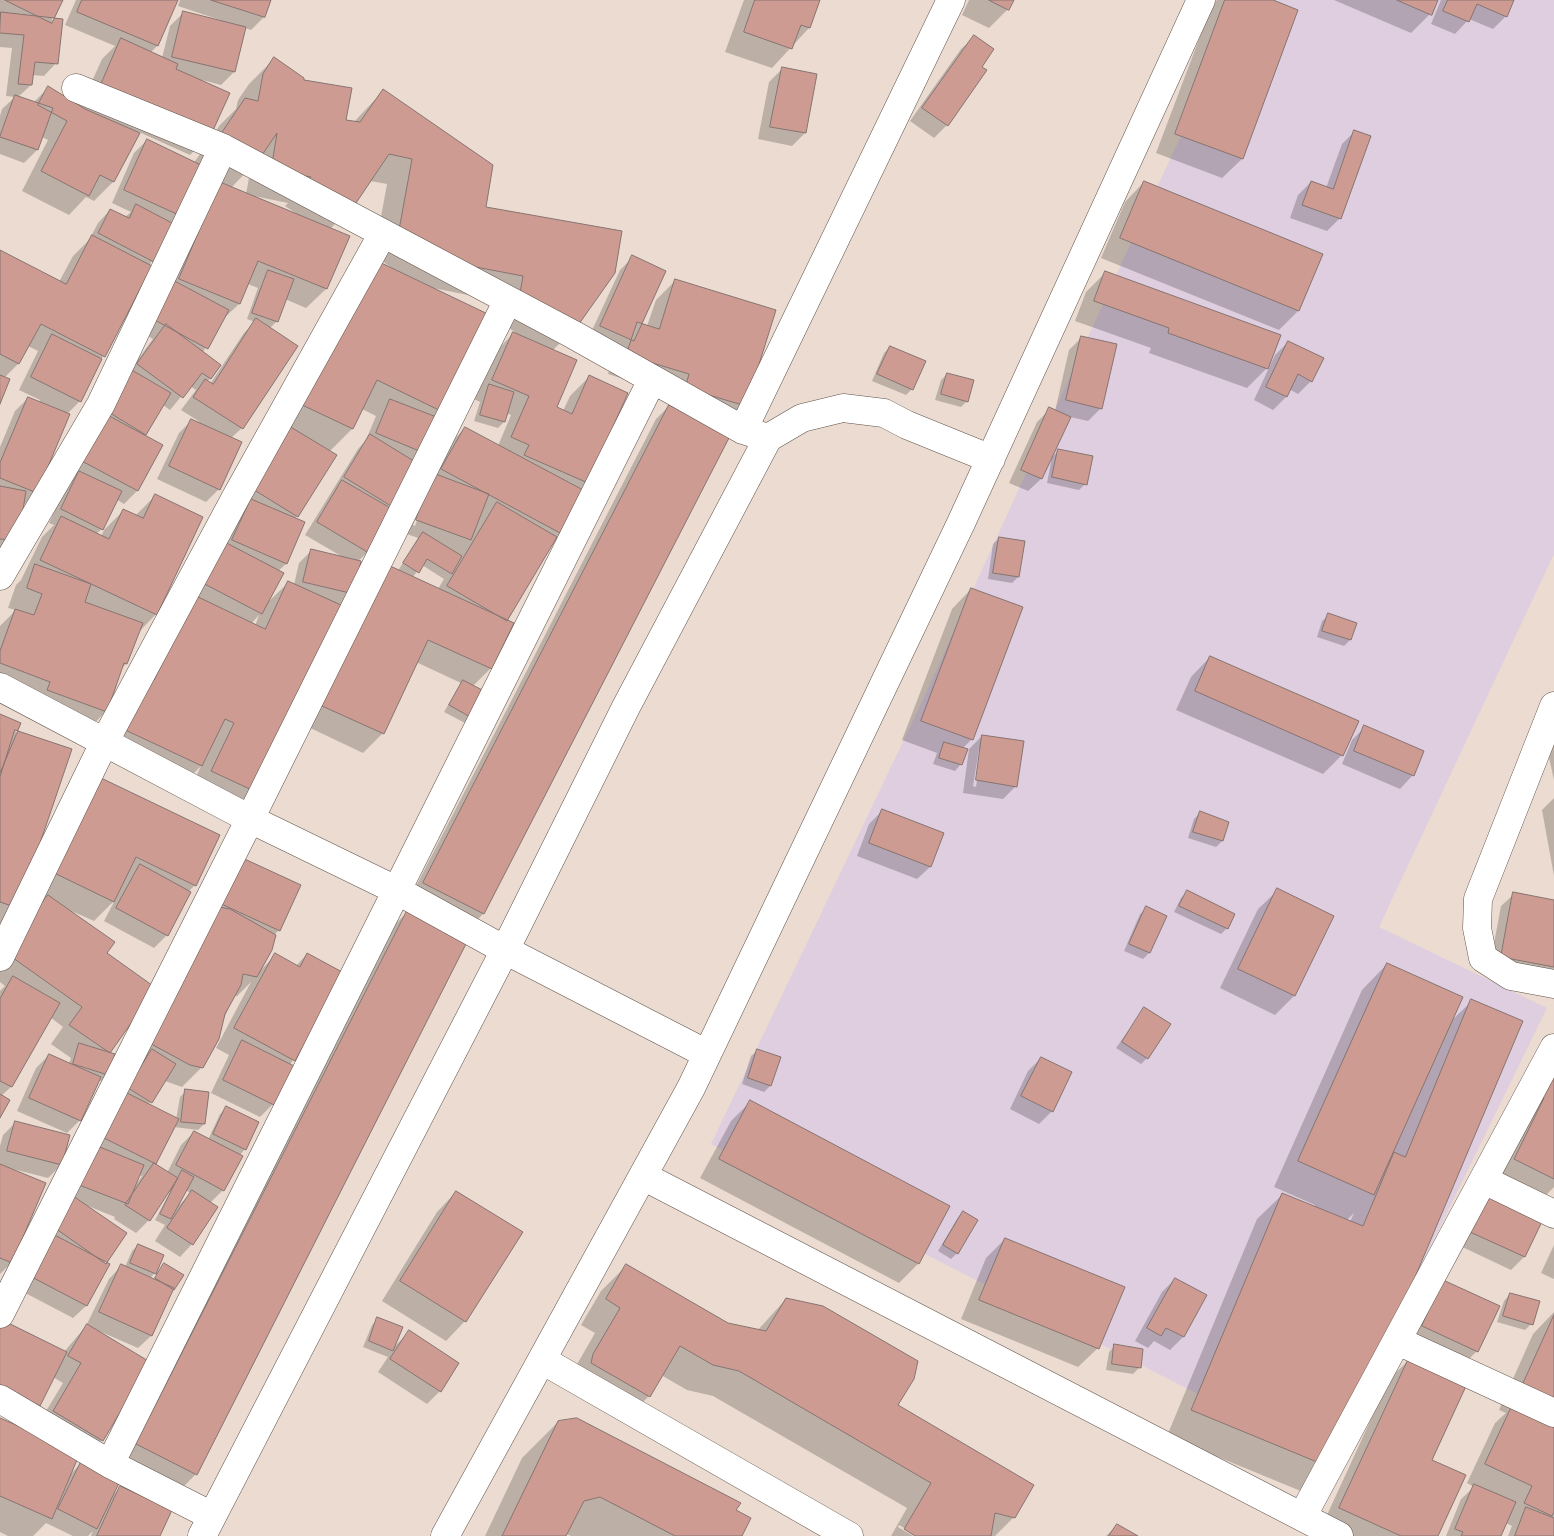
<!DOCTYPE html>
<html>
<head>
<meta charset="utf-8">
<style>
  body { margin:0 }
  canvas { display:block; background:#ebdbd0 }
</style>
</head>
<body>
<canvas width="1554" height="1536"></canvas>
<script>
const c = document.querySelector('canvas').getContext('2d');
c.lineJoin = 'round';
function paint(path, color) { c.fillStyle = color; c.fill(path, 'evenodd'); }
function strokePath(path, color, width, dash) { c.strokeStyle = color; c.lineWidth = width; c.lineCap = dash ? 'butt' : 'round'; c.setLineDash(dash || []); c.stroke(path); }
paint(new Path2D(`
  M1245,0H1554V554L1379,927L1547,1008L1326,1460L711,1144L920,706L1134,236Z`), '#dfcedf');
paint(new Path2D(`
  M0,0H62L52,19L56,63L44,76L32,75L31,85L18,97L33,103L48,88L80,108L102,59L115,46L65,25L76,0H177L157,46L150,53L162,58L170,26L183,13L220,22V20L178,6L180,0H269L264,17L251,30L245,28L234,72L221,85L202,80L209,136L190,155L139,132L113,182L94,201L86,197L69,215L22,191L48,140L42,137L37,150L24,163L0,154V116L2,109L15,97L6,96L12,48L0,47Z
  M744,0H819L809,28L772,68L725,52Z
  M969,0H1012L1008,9L989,28L962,15Z
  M1217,0H1269L1297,10L1242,159L1222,178L1156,153L1212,5Z
  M1334,0H1437L1430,14L1411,33Z
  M1441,0H1512L1506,16L1493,29L1469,19L1455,34L1431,24Z
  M974,37L947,125L934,138L910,121L961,49Z
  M274,59L302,81L345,121L354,122L383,91L484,208L573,330L552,351L555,408L563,411L570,396L589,377L587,483L580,490L561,533L555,539L506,621L491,668L473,686L471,717L465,723L444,712L461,683L416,662L383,733L363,753L304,725L418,538L404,533L446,448L465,428L498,446L511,415L506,413L504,422L498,428L474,421L480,402L474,399L494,353L515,332L495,319L498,301L433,288L492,318L415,464L387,508L368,552L358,561L352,594L340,606L253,790L227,815L187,797L201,766L176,791L97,754L239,502L393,269L374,255L387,184L370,181L351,208L330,229L348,237L326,289L306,308L285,299L277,321L269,329L296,346L242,428L231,438L219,489L206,502L157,479L179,433L192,420L200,422L181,410L196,390L190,386L170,410L163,405L143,436L161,446L137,491L124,504L116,499L102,529L96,534L101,537L104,530L123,511L136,515L155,496L156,614L138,633L126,664L121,669L106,711L87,731L0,689V626L16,610L8,608L16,585L21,580L42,537L54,525L49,523L67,485L75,477L66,472L130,370L153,339L139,331L180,215L171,224L173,225L149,266L80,401L67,414L36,493L23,506L0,553V447L15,411L28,398L39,402L40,400L19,390L38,351L28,346L18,364L4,378L0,399V251L59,282L73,256L89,240L98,223L110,210L125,217L131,212L112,203L134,153L147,140L193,164L220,125L236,109L238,100L249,84ZM251,167L246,194L231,188ZM254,196L288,203L285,206L297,214ZM248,284L258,288L247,319L255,322L244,333L210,384L207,382L221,366L203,352L221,321L239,304ZM362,409L376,416L366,440L358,449L305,535L341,556L312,550L299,563L294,585L289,582L266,604L278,571L286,564L304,523L295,519L329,452L352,429ZM425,490H428L415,526L413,525ZM422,565L444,579L438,589L412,578ZM259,615L255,626L251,624Z
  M782,69L816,75L805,133L792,146L758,139L769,82Z
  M1355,131L1340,218L1327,231L1290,218L1298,195L1311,182L1326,188L1342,144Z
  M1144,182L1298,311L1279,330L1101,258L1125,202Z
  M633,257L641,324L647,326L656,300L675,281L745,406L725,425L683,412L728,436L483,914L470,927L411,896L656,419L668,407L670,394L608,374L615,351L588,339L620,270Z
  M1105,273L1267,368L1247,388L1149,353L1151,348L1075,321L1086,292Z
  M1082,337L1101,408L1088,421L1070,417L1041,479L1028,491L1009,483L1037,422L1050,409L1055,411L1069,350Z
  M1288,342L1311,381L1298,394L1289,389L1286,397L1273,410L1254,400L1275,355Z
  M890,347L912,389L906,395L872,381L884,353Z
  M947,374L967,401L961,407L935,400L941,380Z
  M1059,450L1085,484L1079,490L1047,483L1052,457Z
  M999,538L1018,577L1012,583L988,579L993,544Z
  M971,589L972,739L962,749L961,764L955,771L933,764L937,753L902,740L952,609Z
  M1329,615L1350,640L1344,646L1317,637L1322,621Z
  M1210,657L1342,755L1323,774L1176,710L1191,677Z
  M0,716L16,732L17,907L0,924Z
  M1554,726V780L1544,735Z
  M1365,727L1423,752L1412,776L1400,789L1342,764L1352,740Z
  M982,736L1016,786L1003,799L963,793L969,749ZM979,749H981L976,787L973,786Z
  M1554,798V876L1542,810Z
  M882,811L930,867L917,879L857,856L869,824Z
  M1200,813L1228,822L1222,841L1216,847L1188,838L1194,819Z
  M68,825L195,885L188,892L167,935L154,948L104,921L115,900L94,921L67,909L105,953L155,988L108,1053L107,1074L101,1081L98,1080L80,1120L67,1133L17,1111L36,1068L49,1055L69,1064L71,1058L51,1044L63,1027L50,1017L11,1087L1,1096L0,1116V991L5,986L0,982V956L29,916L47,898L27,889Z
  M226,870L279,930L275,934L262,969L275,955L296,966L307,954L342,974L290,1065L273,1104L260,1117L211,1093L229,1055L216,1048L251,982L237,996H234L202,1067L182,1087L165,1081L148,1105L176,1120L180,1097L186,1091L204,1124L198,1130L174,1127L155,1165L167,1173L181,1145L194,1132L208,1140L220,1114L227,1108L245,1149L239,1156L223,1190L210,1203L192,1244L180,1257L155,1241L165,1225L155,1220L170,1192L168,1191L149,1220L136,1233L114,1219L115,1217L88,1206L105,1263L86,1306L73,1318L12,1286ZM139,1175L142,1176L135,1186H134ZM185,1190L191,1193L178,1206Z
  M1278,890L1333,917L1294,996L1275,1015L1220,988L1258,909Z
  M1187,892L1227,928L1221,934L1174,912L1181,898Z
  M1514,894L1554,901V982L1489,970L1501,906Z
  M1147,908L1149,953L1143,959L1124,951L1140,914Z
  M407,913L196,1474L183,1487L124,1457L394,925Z
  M1387,964L1450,1022L1472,1001L1308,1494L1167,1436L1257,1219L1283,1194L1314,1207L1315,1205L1274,1187L1362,990ZM1354,1213L1350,1222L1346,1221Z
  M1144,1009L1147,1058L1141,1064L1116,1048Z
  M758,1050L770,1086L764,1092L742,1084L751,1056Z
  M1554,1054V1187L1540,1201L1495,1179Z
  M1041,1058L1052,1111L1039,1124L1010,1109L1028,1071Z
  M750,1102L918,1264L899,1283L700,1178L731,1121Z
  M16,1122L61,1165L48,1178L9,1168L11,1263L0,1274V1146L3,1135Z
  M456,1192L465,1321L446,1341L382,1301L437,1212Z
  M1482,1196L1549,1208L1554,1197V1212L1547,1209L1524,1257L1511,1270L1458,1245Z
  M963,1212L957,1253L951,1259L938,1251L957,1219Z
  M1005,1239L1098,1348L1078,1367L961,1319L986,1258Z
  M138,1245L155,1273L150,1278L153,1280L165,1264L174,1288L151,1336L138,1348L99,1331L102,1440L83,1459L78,1456L70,1475L81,1463L112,1496L120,1488L158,1536H91L93,1531L88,1536H73L46,1523L33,1536H8L0,1532V1420L46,1440L34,1431L63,1383L53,1377L39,1406L26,1418L0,1406L64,1352L86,1326L109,1279L121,1266L125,1267L132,1251Z
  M1554,1245V1279L1541,1273Z
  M626,1266L727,1325L757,1331L786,1299L1014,1517L995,1536H918L899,1525L898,1527L913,1536H891L907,1508L713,1396L687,1390L661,1375L649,1396L624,1421L568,1380L595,1333L581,1325L601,1291Z
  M1175,1279L1205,1296L1183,1337L1170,1350L1154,1341L1148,1348L1135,1341L1162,1292Z
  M1430,1294L1477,1351L1464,1364L1410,1339Z
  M1510,1294L1531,1324L1525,1330L1497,1322L1504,1301Z
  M1554,1312V1536H1508L1512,1526L1506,1523L1500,1536H1446L1461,1499L1474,1487L1467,1483L1495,1423L1506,1413L1499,1410L1533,1334Z
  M378,1319L393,1348L409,1332L440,1391L427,1404L378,1372L388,1357L363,1347L372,1325Z
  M1115,1346L1139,1368L1133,1374L1106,1370L1109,1352Z
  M1410,1359L1430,1460L1436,1536H1339L1321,1528L1390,1378Z
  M558,1422L735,1511L740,1536H571L566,1534L565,1536H485L522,1458Z
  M1117,1525L1136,1536H1106Z`), '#0003');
const building = new Path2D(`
  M5,0H63L52,23Z
  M82,0H178L158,46L77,12Z
  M211,0H271L265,17Z
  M755,0H820L810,28L801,25L792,49L744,32Z
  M989,0H1014L1009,10Z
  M1225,0H1273L1298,10L1243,159L1175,134Z
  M1397,0H1438L1432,15Z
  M1448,0H1514L1507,17L1477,4L1469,22L1443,11Z
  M183,11L246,27L235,72L172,57Z
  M1,12L63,19L58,64L35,62L32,85L18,84L24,35L0,33Z
  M974,35L994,49L982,67L987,70L948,126L922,108Z
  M121,38L178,64L176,69L230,93L210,137L100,87Z
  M274,57L304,78V80L352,88L346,120L360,122L383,89L493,165L486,207L622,231L615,273L574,331L520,293L523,276L444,261L399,230L412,159L389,154L352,209L309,180L311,177L271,170L277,133L256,164L218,138L245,98L258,101L263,74Z
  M782,67L817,74L806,133L770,127Z
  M48,86L85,109L140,133L114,182L100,175L89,196L41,171L67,121L38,105Z
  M15,95L53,108L38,150L0,137Z
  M1354,130L1371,136L1341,219L1302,205L1311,181L1333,189Z
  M147,139L203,166L181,216L124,190Z
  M1144,181L1323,254L1299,311L1120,238Z
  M220,182L350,236L327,289L258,261L240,304L179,279Z
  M136,204L174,224L154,262L98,233L110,209L129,218Z
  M92,235L152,266L105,357L41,324L19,364L0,354V250L66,284Z
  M632,255L666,271L634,341L600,326Z
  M373,259L494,317L447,414L377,380L353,429L300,404Z
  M268,270L294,279L278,322L252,313Z
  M1105,271L1281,335L1268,369L1168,333L1169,328L1094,301Z
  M171,279L229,310L208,349L151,318Z
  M675,279L776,310L746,406L685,388L689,374L626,355L637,322L659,329Z
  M256,318L298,346L243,429L193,397L205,379L213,384Z
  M166,324L221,365L211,379L202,373L183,398L137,364Z
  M513,332L577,360L557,407L572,414L589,375L628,393L588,483L524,455L529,445L511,437L529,396L492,380Z
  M52,334L102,359L81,402L31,377Z
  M1081,336L1117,344L1102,409L1066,400Z
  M1288,341L1324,358L1312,382L1298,374L1287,397L1266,387Z
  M890,346L926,361L913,390L877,374Z
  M130,369L171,393L146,435L105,410Z
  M947,373L974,380L968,402L941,394Z
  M0,375L10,379L0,404Z
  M489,384L514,392L505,422L480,415Z
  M28,397L70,414L37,493L0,478V463Z
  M390,399L439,418L424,453L376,433Z
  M669,405L730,436L484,914L423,883Z
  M1049,407L1071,417L1042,479L1021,470Z
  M102,412L163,445L138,491L78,459Z
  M191,419L242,442L220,490L169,466Z
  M289,426L337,455L298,517L251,488Z
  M465,427L585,491L562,534L441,469Z
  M370,434L417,463L391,506L344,477Z
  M1058,449L1093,456L1087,485L1052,477Z
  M79,471L122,491L103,530L61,509Z
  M433,473L489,494L471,540L416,520Z
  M342,480L394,510L369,553L317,522Z
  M0,486L26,491L18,541L0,539Z
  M155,494L203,517L157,615L40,560L61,516L109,539L123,509L143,518Z
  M251,499L305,522L287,564L232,540Z
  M497,502L557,537L507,621L447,586Z
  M423,532L462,556L452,574L427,559L419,573L403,563Z
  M999,537L1025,541L1019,577L993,573Z
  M219,539L284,573L262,614L197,580Z
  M311,549L361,561L354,594L303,582Z
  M35,564L91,584L85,602L143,623L127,664L124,663L107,712L47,690L50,682L0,663V651L15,609L34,615L42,594L27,588Z
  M388,565L514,623L492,669L428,640L384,734L322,706Z
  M288,581L341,605L254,791L211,771L234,723L225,719L202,766L121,728L146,676L154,680L196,596L265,629Z
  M971,588L1023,607L973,740L921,721Z
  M1328,613L1357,623L1351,640L1322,631Z
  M1210,656L1359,721L1343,756L1195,691Z
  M463,680L486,692L472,718L449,705Z
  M0,714L21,723L0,773Z
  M1364,725L1424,751L1414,776L1354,751Z
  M15,730L72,749L18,908L0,902V777Z
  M982,735L1024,741L1017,787L976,780Z
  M944,742L968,749L962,765L939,758Z
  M101,778L220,835L196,886L136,857L114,902L46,869Z
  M882,809L944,833L931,867L869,843Z
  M1200,811L1229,822L1223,841L1193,832Z
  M238,856L301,885L280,931L217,902Z
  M140,864L191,892L168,936L116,908Z
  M1277,888L1334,916L1295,996L1238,969Z
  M1187,890L1235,914L1228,929L1179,906Z
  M1513,892L1554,900V967L1501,957Z
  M48,895L115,942L107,953L156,988L110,1053L69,1025L82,1007L6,953Z
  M214,906L230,909L276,935L272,950L257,977L243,974L241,985L225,1014L219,1039L203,1068L190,1065L142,1039Z
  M1146,906L1167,916L1150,953L1129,944Z
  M407,911L467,942L197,1475L136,1444Z
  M275,953L300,967L307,953L344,973L295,1061L234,1028Z
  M1387,963L1463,997L1374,1195L1298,1161Z
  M13,976L60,1003L12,1087L0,1081V999Z
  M1471,999L1523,1021L1334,1469L1191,1410L1282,1193L1363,1226L1394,1152L1405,1157Z
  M1144,1007L1171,1024L1148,1059L1122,1042Z
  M242,1040L294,1066L274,1105L223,1080Z
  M79,1043L115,1054L108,1075L73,1064Z
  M152,1049L176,1064L152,1103L128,1088Z
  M757,1049L781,1057L771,1086L748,1078Z
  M49,1054L101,1077L81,1121L29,1098Z
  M1041,1057L1072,1072L1053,1112L1021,1096Z
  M1554,1072V1179L1514,1159L1544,1098L1542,1096Z
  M119,1089L179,1119L156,1164L96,1134Z
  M185,1089L209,1092L205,1124L181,1122Z
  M0,1094L10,1100L0,1118Z
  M750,1100L950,1206L919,1264L719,1159Z
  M226,1106L259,1122L246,1150L213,1134Z
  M15,1121L70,1135L62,1165L7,1151Z
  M194,1131L243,1156L224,1191L176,1165Z
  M95,1145L144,1165L128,1204L79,1185Z
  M154,1163L178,1178L150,1221L125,1205Z
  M0,1164L46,1183L12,1263L0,1258Z
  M182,1170L194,1177L171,1219L160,1214Z
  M1494,1182L1549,1207L1525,1257L1470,1232Z
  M192,1190L218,1207L193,1245L167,1228Z
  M456,1191L523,1232L466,1322L400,1281Z
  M73,1196L127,1233L106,1264L52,1226Z
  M963,1211L978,1220L958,1254L943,1245Z
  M47,1231L110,1264L87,1306L24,1273Z
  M1005,1238L1125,1287L1099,1349L979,1300Z
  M138,1244L164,1255L156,1274L130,1263Z
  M164,1263L184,1275L174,1290L155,1278Z
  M121,1264L174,1288L152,1336L99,1312Z
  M626,1264L728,1323L766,1331L786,1298L823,1306L918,1361L914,1379L898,1405L1034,1485L1015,1518L995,1513L991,1536H915L904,1529L931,1483L739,1371L713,1365L680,1346L650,1397L591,1363L593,1354L620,1308L606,1299Z
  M1175,1278L1207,1295L1184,1337L1166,1328L1161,1336L1147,1328Z
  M1443,1280L1500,1306L1478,1352L1422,1326Z
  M1510,1293L1540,1301L1533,1325L1503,1316Z
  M1554,1315V1398L1523,1384Z
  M377,1317L403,1327L393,1351L369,1341Z
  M0,1319L67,1352L40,1406L0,1387Z
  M87,1324L150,1362L103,1441L53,1411L81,1363L68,1356Z
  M409,1330L459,1363L441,1392L390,1359Z
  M1114,1344L1143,1349L1141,1368L1112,1364Z
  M1409,1358L1467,1384L1432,1460L1466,1475L1438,1536H1401L1339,1508Z
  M1514,1402L1554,1421V1512L1552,1516L1524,1503L1532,1486L1485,1464Z
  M0,1418L80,1453L52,1519L0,1496Z
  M577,1418L741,1503L736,1510L751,1518L742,1536H675L600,1497L584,1501L566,1536H502L558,1421Z
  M81,1462L120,1481L97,1529L58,1509Z
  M1474,1484L1516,1502L1501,1536H1461L1463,1532L1455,1529Z
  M120,1486L172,1510L160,1536H97Z
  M1526,1507L1554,1518V1536H1515Z
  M1117,1524L1138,1536H1109Z`);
paint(building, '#ce9b92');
strokePath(building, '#867471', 1);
const minor = new Path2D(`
  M76,88L223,148L574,335L743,430L768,438L802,418L843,408L884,413L907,425L991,459
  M743,430L951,0
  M0,576L101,404L223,148
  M0,687L250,819L398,891L505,950L707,1054
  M1554,706L1478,899L1477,928L1483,958L1511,976L1554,984
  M0,957L105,741L236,497L382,235
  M643,1176L1339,1536
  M1484,1180L1554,1214
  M0,1314L250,819L508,300
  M1398,1341L1554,1413
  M542,1360L849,1536
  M0,1399L110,1464L212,1516
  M110,1464L652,380
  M1302,1517L1554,1048
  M202,1536L505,950L626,707L768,438
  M445,1536L691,1088L961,523L1201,0`);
strokePath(minor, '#60534a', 29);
strokePath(minor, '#fff', 28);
</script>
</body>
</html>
